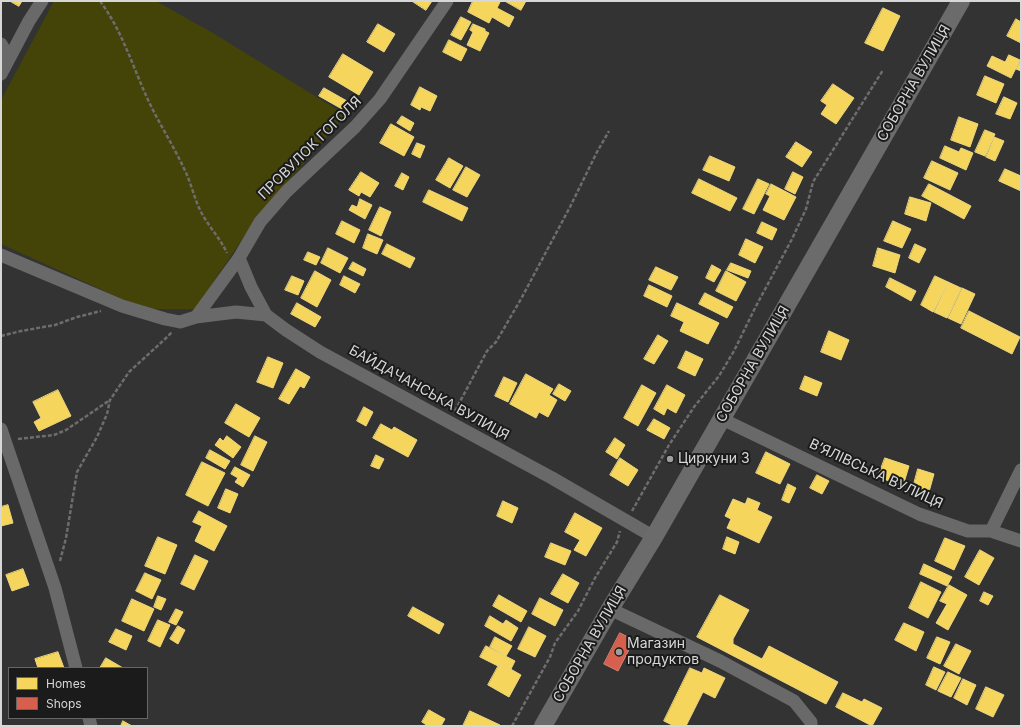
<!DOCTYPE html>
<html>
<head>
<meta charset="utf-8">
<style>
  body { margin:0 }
  #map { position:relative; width:1022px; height:727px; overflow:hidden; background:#323332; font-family:Inter,sans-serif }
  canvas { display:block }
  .frame { position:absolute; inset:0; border:2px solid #d6d7d6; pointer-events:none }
  .legend { position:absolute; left:8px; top:667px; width:140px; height:52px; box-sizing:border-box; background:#1a1b1a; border:1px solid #656665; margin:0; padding:5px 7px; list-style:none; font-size:12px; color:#d6d7d6 }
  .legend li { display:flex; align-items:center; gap:8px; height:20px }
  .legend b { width:20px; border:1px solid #656665 }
</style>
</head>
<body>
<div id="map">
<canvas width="1022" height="727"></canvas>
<div class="frame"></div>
<ul class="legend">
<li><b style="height:11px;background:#f6d55c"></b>Homes</li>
<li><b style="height:11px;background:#d6604d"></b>Shops</li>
</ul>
</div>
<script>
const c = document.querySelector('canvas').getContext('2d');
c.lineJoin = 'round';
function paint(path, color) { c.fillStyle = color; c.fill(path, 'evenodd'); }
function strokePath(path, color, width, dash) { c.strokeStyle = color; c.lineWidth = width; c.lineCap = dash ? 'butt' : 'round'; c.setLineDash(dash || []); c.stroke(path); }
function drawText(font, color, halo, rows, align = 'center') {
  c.font = font + ' Inter,sans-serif'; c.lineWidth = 4; c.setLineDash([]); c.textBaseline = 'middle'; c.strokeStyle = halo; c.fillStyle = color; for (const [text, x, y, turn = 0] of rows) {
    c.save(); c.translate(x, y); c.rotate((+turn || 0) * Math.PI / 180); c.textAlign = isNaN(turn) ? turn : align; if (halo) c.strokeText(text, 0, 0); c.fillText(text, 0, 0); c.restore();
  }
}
paint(new Path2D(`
  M54,1H156L213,33L346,115L289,180L245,235L195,309H151L122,299L1,244V100Z`), '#444308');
const homes = new Path2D(`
  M10,1H22L19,6Z
  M412,1H432L426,10Z
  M473,1H498L500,2L497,8L514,17L509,27L492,17L489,23L468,12Z
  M505,1H526L521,10Z
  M883,8L900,16L883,51L865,43Z
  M461,17L471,22L461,40L451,35Z
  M1016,19L1021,22V43L1007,36Z
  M378,24L395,34L384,52L367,42Z
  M473,24L485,29V31L489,33L480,51L467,45L473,32L470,30Z
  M449,40L467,49L461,61L443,52Z
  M343,54L373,72L359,95L329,77Z
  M1009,55L1020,60L1011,78L987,66L992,56L1005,62Z
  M1021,60V71L1016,69Z
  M985,76L1004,84L996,103L977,95Z
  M833,84L854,98L836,124L821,114L827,105L821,101Z
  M420,87L437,96L430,111L421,107L420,110L411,105Z
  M324,88L347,101L342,109L319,96Z
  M1004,97L1017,103L1010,119L996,114Z
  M402,116L414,123L410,131L397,123Z
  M959,117L978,124L970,147L951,140Z
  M391,124L414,137L404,156L380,143Z
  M985,130L995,134L985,156L975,152Z
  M994,137L1004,141L995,161L986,157Z
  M796,142L812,152L802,167L786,157Z
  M417,143L425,146L420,158L412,154Z
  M945,146L959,152L961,148L973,153L966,170L940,158Z
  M710,156L735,167L729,181L703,170Z
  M449,158L463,166L450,188L436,180Z
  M932,161L958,173L950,190L924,178Z
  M466,167L480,175L467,197L453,190Z
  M1005,169L1021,176V191L999,181Z
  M361,172L379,183L370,197L361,192L359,196L349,190Z
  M793,172L803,177L795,194L785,189Z
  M402,173L409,177L403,190L395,186Z
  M699,179L737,198L730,211L692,193Z
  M758,179L769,184L754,214L743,209Z
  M771,184L796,197L784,220L763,210L770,196L766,194Z
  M929,184L971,206L964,219L922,196Z
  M429,190L468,208L462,221L423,202Z
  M910,197L931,203L926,221L905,214Z
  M360,199L372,205L365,219L349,210L352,205L357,207Z
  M380,207L391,212L381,236L369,230Z
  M342,221L360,230L354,243L336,234Z
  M893,221L911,229L902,248L884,241Z
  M762,222L777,229L772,240L757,233Z
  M368,234L383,240L377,254L363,248Z
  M746,239L763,247L755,263L739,255Z
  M387,244L415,258L410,268L382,254Z
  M915,244L926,249L919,263L909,258Z
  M328,248L348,258L340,273L321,263Z
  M878,248L900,255L895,273L873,266Z
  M308,252L320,257L316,265L304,260Z
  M353,262L366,269L363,276L349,269Z
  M731,263L751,271L748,278L727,270Z
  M712,265L721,270L714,282L706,278Z
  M656,267L678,277L671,290L649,280Z
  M315,271L331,280L317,307L301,298Z
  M726,271L746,282L736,301L716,291Z
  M292,276L304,281L298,295L285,290Z
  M344,276L360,284L355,293L340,285Z
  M935,276L948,282L933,312L921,305Z
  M890,278L916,291L911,301L886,287Z
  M948,282L961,288L947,318L934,312Z
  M649,285L672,296L667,307L644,296Z
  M962,288L975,294L961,324L948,318Z
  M705,293L733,307L727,318L699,304Z
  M297,303L321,317L315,327L291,314Z
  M677,303L719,323L708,344L680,331L684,322L671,316Z
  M969,311L1020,337L1012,354L961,328Z
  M829,331L849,340L841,360L821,352Z
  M658,335L668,341L654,364L644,359Z
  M686,351L703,359L695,376L678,368Z
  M268,357L283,363L273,388L257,382Z
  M296,369L310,377L304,388L300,386L289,404L279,399Z
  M526,374L553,389L549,395L557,400L548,417L539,412L536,418L510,404Z
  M805,376L822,383L817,396L800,389Z
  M504,377L517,383L508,402L495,396Z
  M559,384L571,391L565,401L553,394Z
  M642,385L656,393L638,426L624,418Z
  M667,385L685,395L676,413L667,408L664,415L654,409Z
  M58,390L71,416L39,431L34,422L41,418L33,402Z
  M236,404L260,418L249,437L225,423Z
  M364,407L373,412L366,426L357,421Z
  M654,419L670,428L664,439L647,430Z
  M381,424L392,430L394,427L417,440L408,457L373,438Z
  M227,436L241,447L233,458L215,445L220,438L223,441Z
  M255,436L267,442L253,471L241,465Z
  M615,438L625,445L617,459L606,452Z
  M210,450L230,461L225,469L206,458Z
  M766,452L790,464L780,484L756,473Z
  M376,455L384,459L379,469L371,466Z
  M620,458L638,470L628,486L610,475Z
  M885,458L909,466L903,486L878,477Z
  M202,462L225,473L208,506L186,495Z
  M235,467L250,475L243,487L235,482L238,478L231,474Z
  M918,469L934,474L927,499L911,495Z
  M817,475L829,481L822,494L810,488Z
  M788,484L796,488L789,503L782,500Z
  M226,489L238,494L230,513L218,508Z
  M748,498L760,503L757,510L772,517L759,543L727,528L731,519L725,516L733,499L745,504Z
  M503,501L518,508L512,523L497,516Z
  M8,505L13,523L1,526V507Z
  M199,511L227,526L214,551L195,541L202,526L193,522Z
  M575,513L602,528L586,556L574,550L580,540L565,532Z
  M158,537L177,545L165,574L145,566Z
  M727,537L739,542L735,554L723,549Z
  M945,538L965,546L954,570L935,561Z
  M551,543L571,551L565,565L545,557Z
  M980,550L994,558L979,585L965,577Z
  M195,555L208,561L194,590L181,584Z
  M924,564L952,577L947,586L920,574Z
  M23,569L29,585L12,591L6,575Z
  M145,573L161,580L152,599L136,591Z
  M563,574L579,583L568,603L551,594Z
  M921,582L941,592L928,618L909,608Z
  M949,585L967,595L948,630L936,623L947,604L940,601Z
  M984,592L993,596L988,605L980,601Z
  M499,595L527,611L521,622L493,606Z
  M720,595L749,610L733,639V644L762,659L769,646L838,682L826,704L697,637Z
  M158,596L166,599L161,610L154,607Z
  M540,598L563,610L555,626L532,614Z
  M132,599L154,609L144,631L122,621Z
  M413,607L444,624L439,634L408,616Z
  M176,609L183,612L176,625L169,622Z
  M490,616L503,624L506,620L518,628L511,641L485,626Z
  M158,620L170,625L160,647L148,641Z
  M904,623L924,632L916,651L895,640Z
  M178,626L185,630L178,644L170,639Z
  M529,627L546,636L535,657L518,649Z
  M116,629L132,636L126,650L109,642Z
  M495,637L512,646L506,656L490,647Z
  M937,637L950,642L940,664L927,658Z
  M956,644L971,651L959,674L944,666Z
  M486,646L515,661L511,669L500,663L498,666L480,657Z
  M58,652L64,668H38L35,659Z
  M106,658L123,668H100Z
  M500,663L521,675L509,697L488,685Z
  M934,667L945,672L936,690L926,685Z
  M690,668L702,673L704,668L725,678L715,698L703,692L686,726H674L664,721Z
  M948,672L961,678L951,697L938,691Z
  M963,679L976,685L967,705L954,698Z
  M986,687L1004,695L993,717L976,709Z
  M843,693L862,702L864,699L882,708L872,726L836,707Z
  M429,710L445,719L441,726H428L422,722Z
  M470,711L500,725L499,726H463Z
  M123,721L132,726H121Z`);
paint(homes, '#f6d55c');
strokePath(homes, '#ecd681', 1);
const shops = new Path2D(`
  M620,633L634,640L618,671L604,664Z`);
paint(shops, '#d6604d');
strokePath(shops, '#d68476', 1);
strokePath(new Path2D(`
  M100,1C123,32 133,68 149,102C161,127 176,150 187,175C192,187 195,200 201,212C209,227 220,238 227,253
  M1,336L21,331L55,325L77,317L101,311
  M455,411L487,351L496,342L521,299L570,207L597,152L609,131
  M18,439L54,435L66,430L110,400
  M632,511L669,445L694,407L719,376L734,351L755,308L792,239L806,209L813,182L883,70
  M60,561L66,538L77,472L97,437L107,414L110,400L129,372L165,339L172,332
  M512,726L550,657L555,643L578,611L595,578L617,542L620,531`), '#6d6d6d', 2.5, [4, 2]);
strokePath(new Path2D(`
  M1,44L9,58
  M1,74L29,21L42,1
  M1,255L122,306L165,319L180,322L196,317L236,312L266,315L286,330L320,352L552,478L654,537
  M239,258L251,287L266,315
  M196,317L239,258L260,222L286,192L355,127L380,99L447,1
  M722,419L919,514L968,531H991L1021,541
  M1,429L55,588L76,668
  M991,531L1021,470
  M610,609L720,661L794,701L811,722V726
  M89,718L91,726`), '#696969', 13);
strokePath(new Path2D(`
  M543,726L610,609L654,537L961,1`), '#6b6b6b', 18);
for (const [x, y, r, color] of [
  [670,459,4,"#9d9e9d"],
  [619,652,4,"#9d9e9d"]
]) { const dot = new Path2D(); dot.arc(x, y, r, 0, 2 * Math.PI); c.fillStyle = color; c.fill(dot); strokePath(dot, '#1a1b1a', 1.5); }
drawText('14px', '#d6d7d6', '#1a1b1a', [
  ["СОБОРНА ВУЛИЦЯ",914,83,-60],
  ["ПРОВУЛОК ГОГОЛЯ",310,148,-45],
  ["СОБОРНА ВУЛИЦЯ",753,364,-60],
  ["БАЙДАЧАНСЬКА ВУЛИЦЯ",429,393,29],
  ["В’ЯЛІВСЬКА ВУЛИЦЯ",876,474,25],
  ["СОБОРНА ВУЛИЦЯ",590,644,-60]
]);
drawText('14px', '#d6d7d6', '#1a1b1a', [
  ["Циркуни 3",678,459],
  ["Магазин",627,644],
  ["продуктов",627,660]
], 'left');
</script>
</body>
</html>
